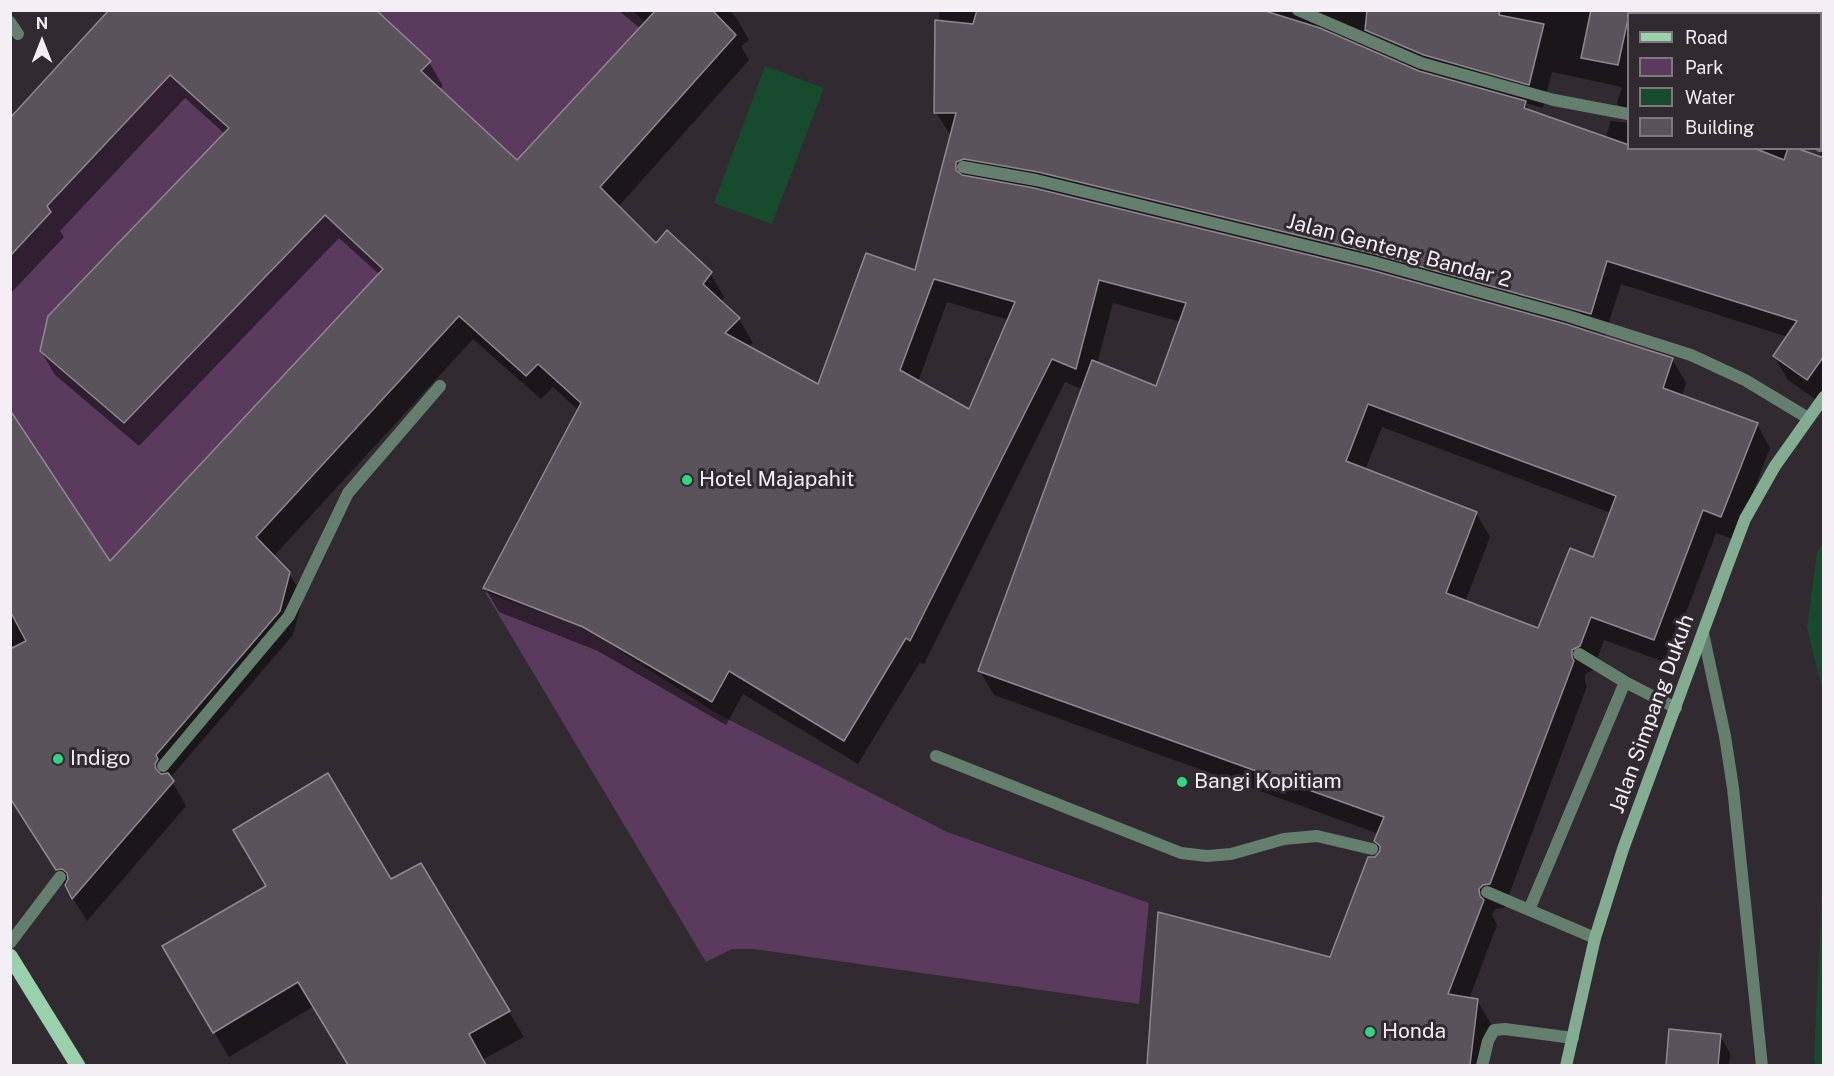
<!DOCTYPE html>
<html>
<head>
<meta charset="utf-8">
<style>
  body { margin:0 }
  #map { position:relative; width:1834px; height:1076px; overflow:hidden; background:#312a31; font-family:"Public Sans",sans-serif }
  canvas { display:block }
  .frame { position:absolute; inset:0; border:12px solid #f3eff4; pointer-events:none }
  .legend { position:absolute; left:1627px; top:12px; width:195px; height:138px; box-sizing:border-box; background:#312a31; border:2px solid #7f797f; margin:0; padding:8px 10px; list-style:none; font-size:18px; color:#f3eff4 }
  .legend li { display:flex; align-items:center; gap:12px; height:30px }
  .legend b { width:30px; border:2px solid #7f797f }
  .north { position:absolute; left:12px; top:12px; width:60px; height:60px; -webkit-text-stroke:4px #312a31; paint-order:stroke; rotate:0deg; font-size:16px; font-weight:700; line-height:24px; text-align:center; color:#f3eff4 }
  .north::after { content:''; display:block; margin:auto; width:21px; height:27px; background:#f3eff4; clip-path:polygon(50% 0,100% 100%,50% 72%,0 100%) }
</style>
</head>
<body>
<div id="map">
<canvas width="1834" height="1076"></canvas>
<div class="frame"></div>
<ul class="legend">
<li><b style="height:8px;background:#98d1ac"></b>Road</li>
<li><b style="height:16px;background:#5a3b5d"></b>Park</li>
<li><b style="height:16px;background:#164b2e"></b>Water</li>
<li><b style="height:16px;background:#5a535b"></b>Building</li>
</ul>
<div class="north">N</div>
</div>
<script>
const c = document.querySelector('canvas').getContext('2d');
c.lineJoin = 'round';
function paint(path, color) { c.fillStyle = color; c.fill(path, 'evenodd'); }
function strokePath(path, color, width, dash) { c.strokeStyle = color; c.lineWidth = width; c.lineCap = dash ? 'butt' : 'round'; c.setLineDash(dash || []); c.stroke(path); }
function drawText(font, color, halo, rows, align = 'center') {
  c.font = font + ' "Public Sans",sans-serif'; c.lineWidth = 6; c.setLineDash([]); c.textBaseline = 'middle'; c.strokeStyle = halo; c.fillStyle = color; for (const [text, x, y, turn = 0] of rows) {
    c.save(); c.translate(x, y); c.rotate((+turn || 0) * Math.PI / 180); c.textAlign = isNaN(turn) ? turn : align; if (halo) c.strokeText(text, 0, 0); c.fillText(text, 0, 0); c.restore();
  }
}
paint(new Path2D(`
  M632,10L645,22L462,218L499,143L421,71L430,61L376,11Z
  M170,75L229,128L48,315L40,351L125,423L325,215L383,269L110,561L11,410L10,256L51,212L47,206Z
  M485,592L583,627L716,713L947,832L1149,903L1139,1004L754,949H732L706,962Z`), '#5a3b5d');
paint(new Path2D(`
  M765,66L824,88L772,224L714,203Z
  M1823,543V692L1807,628L1817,552Z
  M1823,866L1824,1065L1815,1066L1814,1058Z`), '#164b2e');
paint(new Path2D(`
  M111,10L429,62L443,86L439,90L517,162L641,29L618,10H729L735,16L749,40L741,46L749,60L618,207L656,246L710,273L724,297L721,302L739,319L753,343L748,347L819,387L916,272L951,136L936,112L937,32L940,10H1824V57L1820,56V14H1628V148H1791L1824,160V399L1821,403L1788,380L1774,356L1788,337L1621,284L1604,338L1672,359L1686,383L1682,396L1757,424L1770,448L1735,540L1716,533L1667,663L1604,640L1593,670L1585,674V682L1587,686L1504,908L1496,909L1492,914L1497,925L1469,999L1477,1000L1491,1024L1486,1066H1149L1160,914L1331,959L1376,858L1381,850L1376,841L1379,834L994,695L980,671L1083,390L1065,382L924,664L920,662L858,764L743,694L726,725L598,651L499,612L485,588L579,411L553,387L541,399L473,339L273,557L289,573L303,597L293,635L170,778L186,806L87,921L10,797V413L110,563L380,275L339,238L139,446L55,375L41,351L225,134L185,98L60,231L64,237L10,294V113L14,117ZM1552,72L1622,87L1617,103L1628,123L1611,121L1605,139L1530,112L1525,103L1543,108ZM947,302L1009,320L970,411L918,382ZM1113,303L1181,322L1157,388L1097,364ZM1382,427L1611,513L1594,559L1539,630L1465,602L1490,537L1476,513L1365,470Z
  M420,865L524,1037L482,1060L485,1066H349L314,1006L229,1057L164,947L390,881Z
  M1670,1031L1720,1036L1730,1053L1729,1065L1741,1066H1667Z`), '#0007');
const building = new Path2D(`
  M109,10H376L431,61L421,71L517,160L656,10H712L736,35L600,187L656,243L667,230L712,272L703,284L740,318L725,333L818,384L866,253L915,270L956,113H934L935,20L973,24L977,10H1262L1320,28L1419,71L1526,101L1524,108L1629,145V148H1754L1784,160L1788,148H1796L1824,158V356L1807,380L1773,356L1797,321L1607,261L1591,314L1375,254L1038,172L964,159L956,162V170L962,175L1034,188L1371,270L1566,324L1673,358L1663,388L1758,423L1721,517L1703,510L1654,640L1591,617L1580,646L1572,650V657L1574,661L1490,884L1483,885L1479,889L1480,896L1484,900L1448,994L1478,999L1470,1065H1147L1158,912L1330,957L1368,857H1375L1380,851V846L1374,841L1384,817L978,671L1092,360L1156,386L1186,303L1099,280L1076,369L1052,359L910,641L906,638L844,741L729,671L712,702L583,627L483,588L581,403L538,364L526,376L459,316L256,537L290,572L280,611L156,755L158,759L155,764L156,769L161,774L168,773L174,781L72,899L65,885L68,879L67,873L62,869L56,870L10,798V649L26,641L10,611V410L110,561L383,269L325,215L124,423L40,351L48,316L229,128L170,75L47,206L51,212L10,256V118ZM934,279L1015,302L969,409L900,370ZM1368,404L1616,496L1593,557L1570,548L1538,628L1446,593L1477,512L1346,461Z
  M1367,10H1500L1499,15L1544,24L1529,85L1424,55L1365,30Z
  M1591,10H1630L1618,65L1581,58Z
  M328,773L391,879L421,863L510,1011L469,1034L486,1065H348L298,982L213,1033L162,946L266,886L233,830Z
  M1669,1029L1721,1034L1718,1065H1666Z`);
paint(building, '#5a535b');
strokePath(building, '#908890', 1.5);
strokePath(new Path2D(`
  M10,22L18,34
  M1579,654L1625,682
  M936,756L1181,853L1207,856L1231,854L1284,839L1317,836L1372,849
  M163,766L289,616L348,493L440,386
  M1487,892L1595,938
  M1529,910L1625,682L1676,708
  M10,943L60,877
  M1482,1066L1488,1041L1494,1030L1505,1029L1573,1038`), '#647f6d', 12);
strokePath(new Path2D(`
  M1298,10L1421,63L1554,100L1628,114
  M1820,146H1824
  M963,167L1036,180L1373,262L1568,316L1691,355L1745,380L1808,418
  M1703,633L1725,736L1733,788L1762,1066`), '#647f6d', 12);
strokePath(new Path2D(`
  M1566,1066L1595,938L1623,849L1725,572L1745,519L1775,466L1824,397`), '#82ad90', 12);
strokePath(new Path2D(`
  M10,956L78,1066`), '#98d1ac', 15);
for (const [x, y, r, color] of [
  [687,480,6,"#2ed883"],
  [58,759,6,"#2ed883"],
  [1182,782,6,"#2ed883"],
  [1370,1032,6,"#2ed883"]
]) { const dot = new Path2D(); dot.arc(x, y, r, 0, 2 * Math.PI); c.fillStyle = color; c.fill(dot); strokePath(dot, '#312a31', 2); }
drawText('21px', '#f3eff4', '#312a31', [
  ["Jalan Genteng Bandar 2",1399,251,15],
  ["Jalan Simpang Dukuh",1652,714,-70]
]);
drawText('21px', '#f3eff4', '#312a31', [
  ["Hotel Majapahit",699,480],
  ["Indigo",70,759],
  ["Bangi Kopitiam",1194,782],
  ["Honda",1382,1032]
], 'left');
</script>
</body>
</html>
